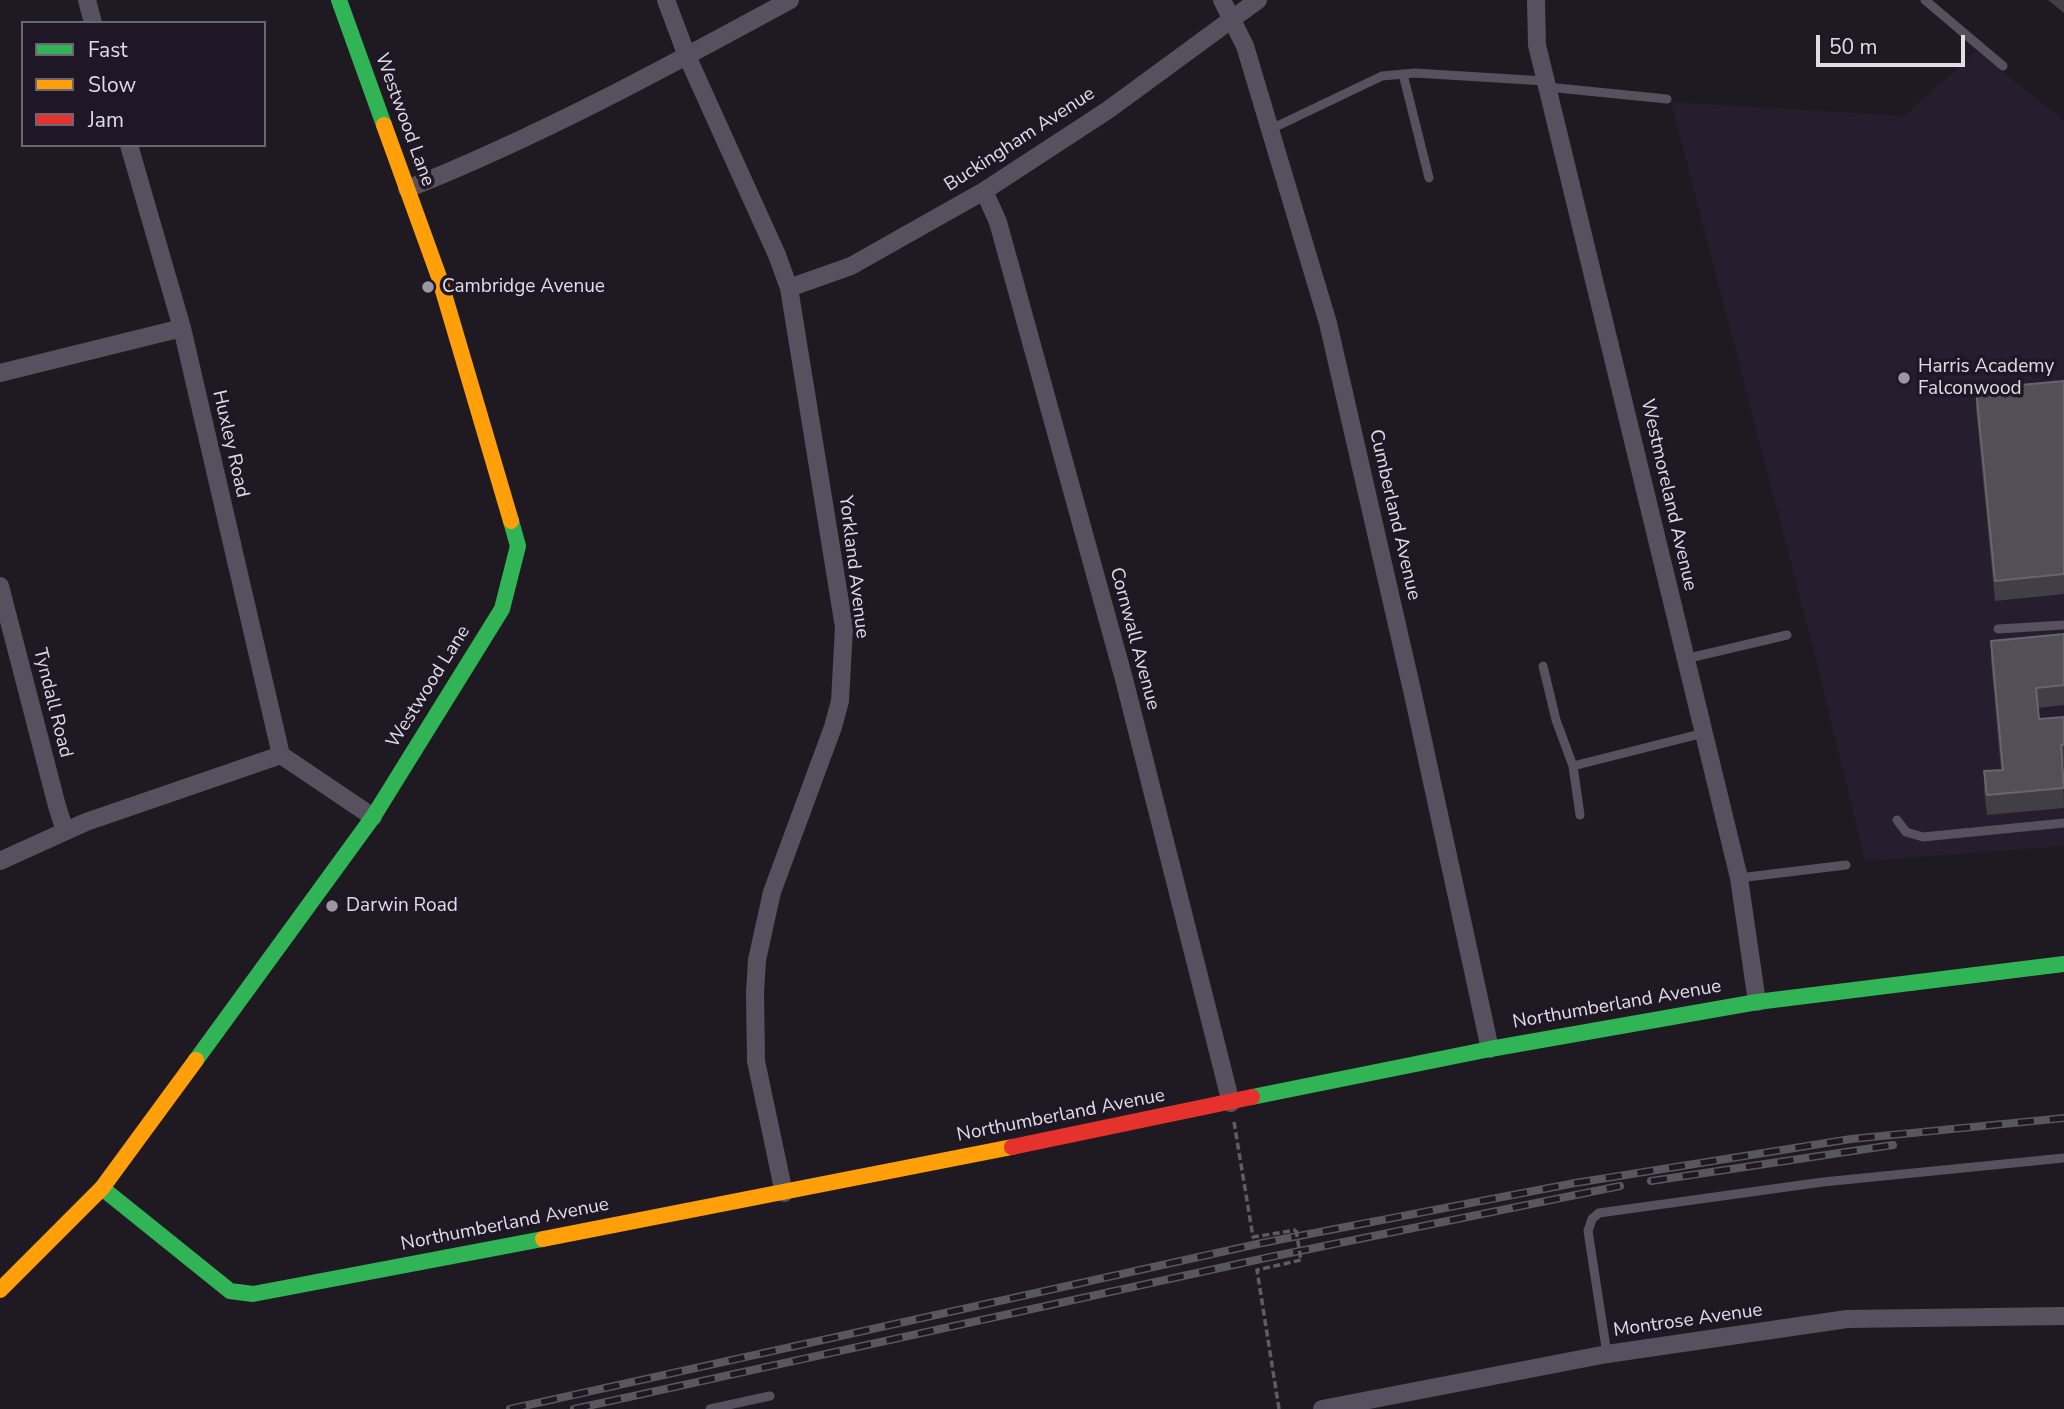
<!DOCTYPE html>
<html>
<head>
<meta charset="utf-8">
<style>
  body { margin:0 }
  #map { position:relative; width:2064px; height:1409px; overflow:hidden; background:#1f1a22; font-family:"Nunito Sans",sans-serif }
  canvas { display:block }
  .legend { position:absolute; left:21px; top:21px; width:245px; height:126px; box-sizing:border-box; background:#1f1726; border:2px solid #6c6573; margin:0; padding:9px 12px; list-style:none; font-size:21px; color:#e0dbe6 }
  .legend li { display:flex; align-items:center; gap:14px; height:35px }
  .legend b { width:35px; border:2px solid #6c6573 }
  .scale { position:absolute; left:1816px; top:35px; width:149px; height:32px; box-sizing:border-box; border:4px solid #e0dbe6; border-top:0; padding-left:9px; font-size:21px; line-height:24px; white-space:nowrap; color:#e0dbe6; -webkit-text-stroke:5px #1f1726; paint-order:stroke }
</style>
</head>
<body>
<div id="map">
<canvas width="2064" height="1409"></canvas>
<ul class="legend">
<li><b style="height:9px;background:#30b455"></b>Fast</li>
<li><b style="height:9px;background:#ff9f0a"></b>Slow</li>
<li><b style="height:9px;background:#e5322d"></b>Jam</li>
</ul>
<div class="scale">50 m</div>
</div>
<script>
const c = document.querySelector('canvas').getContext('2d');
c.lineJoin = 'round';
function paint(path, color) { c.fillStyle = color; c.fill(path, 'evenodd'); }
function strokePath(path, color, width, dash) { c.strokeStyle = color; c.lineWidth = width; c.lineCap = dash ? 'butt' : 'round'; c.setLineDash(dash || []); c.stroke(path); }
function drawText(font, color, halo, rows, align = 'center') {
  c.font = font + ' "Nunito Sans",sans-serif'; c.lineWidth = 7; c.setLineDash([]); c.textBaseline = 'middle'; c.strokeStyle = halo; c.fillStyle = color; for (const [text, x, y, turn = 0] of rows) {
    c.save(); c.translate(x, y); c.rotate((+turn || 0) * Math.PI / 180); c.textAlign = isNaN(turn) ? turn : align; if (halo) c.strokeText(text, 0, 0); c.fillText(text, 0, 0); c.restore();
  }
}
paint(new Path2D(`
  M1977,50L2064,121V846L1865,861L1816,659L1671,102L1904,116Z`), '#261d2f');
strokePath(new Path2D(`
  M1234,1122L1253,1237L1296,1230
  M1279,1409L1257,1270L1301,1260`), '#605a64', 3.5, [7, 3.5]);
strokePath(new Path2D(`
  M1925,0L2003,66
  M1403,74L1429,178
  M1547,87L1667,99
  M1271,129L1382,76L1415,73L1545,81
  M1998,629L2064,625
  M1685,659L1787,635
  M1543,666L1556,720L1573,766
  M1580,815L1573,766L1704,733
  M1897,820L1906,832L1923,837L2064,823
  M1739,878L1846,865
  M1607,1354L1588,1231L1592,1219L1599,1213L1823,1182L2064,1158
  M710,1409L770,1396`), '#57505e', 9);
strokePath(new Path2D(`
  M87,0L93,23
  M666,0L687,56L777,255L789,288L844,627L840,701L833,727L772,892L757,960L755,993L756,1061L784,1193
  M1222,0L1245,46L1328,323L1414,699L1490,1049
  M1536,0L1537,45L1739,878L1757,1002
  M129,145L182,328L281,755
  M407,189C540,136 665,68 790,0
  M984,191L998,222L1124,679L1231,1103
  M789,288L851,266L984,191L1108,110L1258,0
  M0,373L182,328
  M0,586L57,806L65,831
  M281,755L373,817
  M0,861L86,822L281,755
  M1322,1409L1607,1354L1847,1319L2064,1316`), '#57505e', 18);
strokePath(new Path2D(`
  M339,0L384,125
  M196,1060L373,817L502,609L518,546L511,521
  M1252,1097L1490,1049L1757,1002L2064,964
  M102,1188L230,1291L253,1294L543,1239`), '#30b455', 16);
strokePath(new Path2D(`
  M384,125L439,277L511,521
  M543,1239L1012,1147
  M0,1290L102,1188L196,1060`), '#ff9f0a', 16);
strokePath(new Path2D(`
  M1012,1147L1252,1097`), '#e5322d', 16);
const rail = new Path2D(`
  M1651,1181L1893,1145
  M510,1409L1262,1243L1575,1183L1851,1139L2064,1118
  M574,1409L1270,1257L1620,1186`);
strokePath(rail, '#5a565e', 8);
strokePath(rail, '#1f1726', 5, [16]);
strokePath(new Path2D(`
  M1296,1230L1301,1260`), '#605a64', 3.5, [7, 3.5]);
paint(new Path2D(`
  M2048,0H2064V13Z
  M2064,381V594L1995,601L1976,409V389Z
  M2064,634V705L2038,708L2039,719L2064,717V765H2063L2064,808L1987,815L1984,791V771L2001,770L1991,661V641Z`), '#423e45');
const building = new Path2D(`
  M2064,381V574L1995,581L1976,389Z
  M2064,634V685L2036,688L2039,719L2064,717V745H2061L2064,788L1987,795L1984,771L2003,770L1991,641Z`);
paint(building, '#534f56');
strokePath(building, '#69656d', 2);
for (const [x, y, r, color] of [
  [428,287,7,"#9c97a1"],
  [1904,378,7,"#9c97a1"],
  [332,906,7,"#9c97a1"]
]) { const dot = new Path2D(); dot.arc(x, y, r, 0, 2 * Math.PI); c.fillStyle = color; c.fill(dot); strokePath(dot, '#1f1726', 2.5); }
drawText('19px', '#e0dbe6', '#1f1726', [
  ["Westwood Lane",404,120,70],
  ["Buckingham Avenue",1020,140,-33],
  ["Huxley Road",230,444,77],
  ["Westmoreland Avenue",1668,495,77],
  ["Cumberland Avenue",1394,515,77],
  ["Yorkland Avenue",853,567,83],
  ["Cornwall Avenue",1134,639,75],
  ["Westwood Lane",429,687,-58],
  ["Tyndall Road",52,703,76],
  ["Northumberland Avenue",1617,1005,-10],
  ["Northumberland Avenue",1061,1116,-11],
  ["Northumberland Avenue",505,1225,-11],
  ["Montrose Avenue",1688,1321,-8]
]);
drawText('19px', '#e0dbe6', '#1f1726', [
  ["Cambridge Avenue",442,287],
  ["Harris Academy",1918,367],
  ["Falconwood",1918,389],
  ["Darwin Road",346,906]
], 'left');
</script>
</body>
</html>
